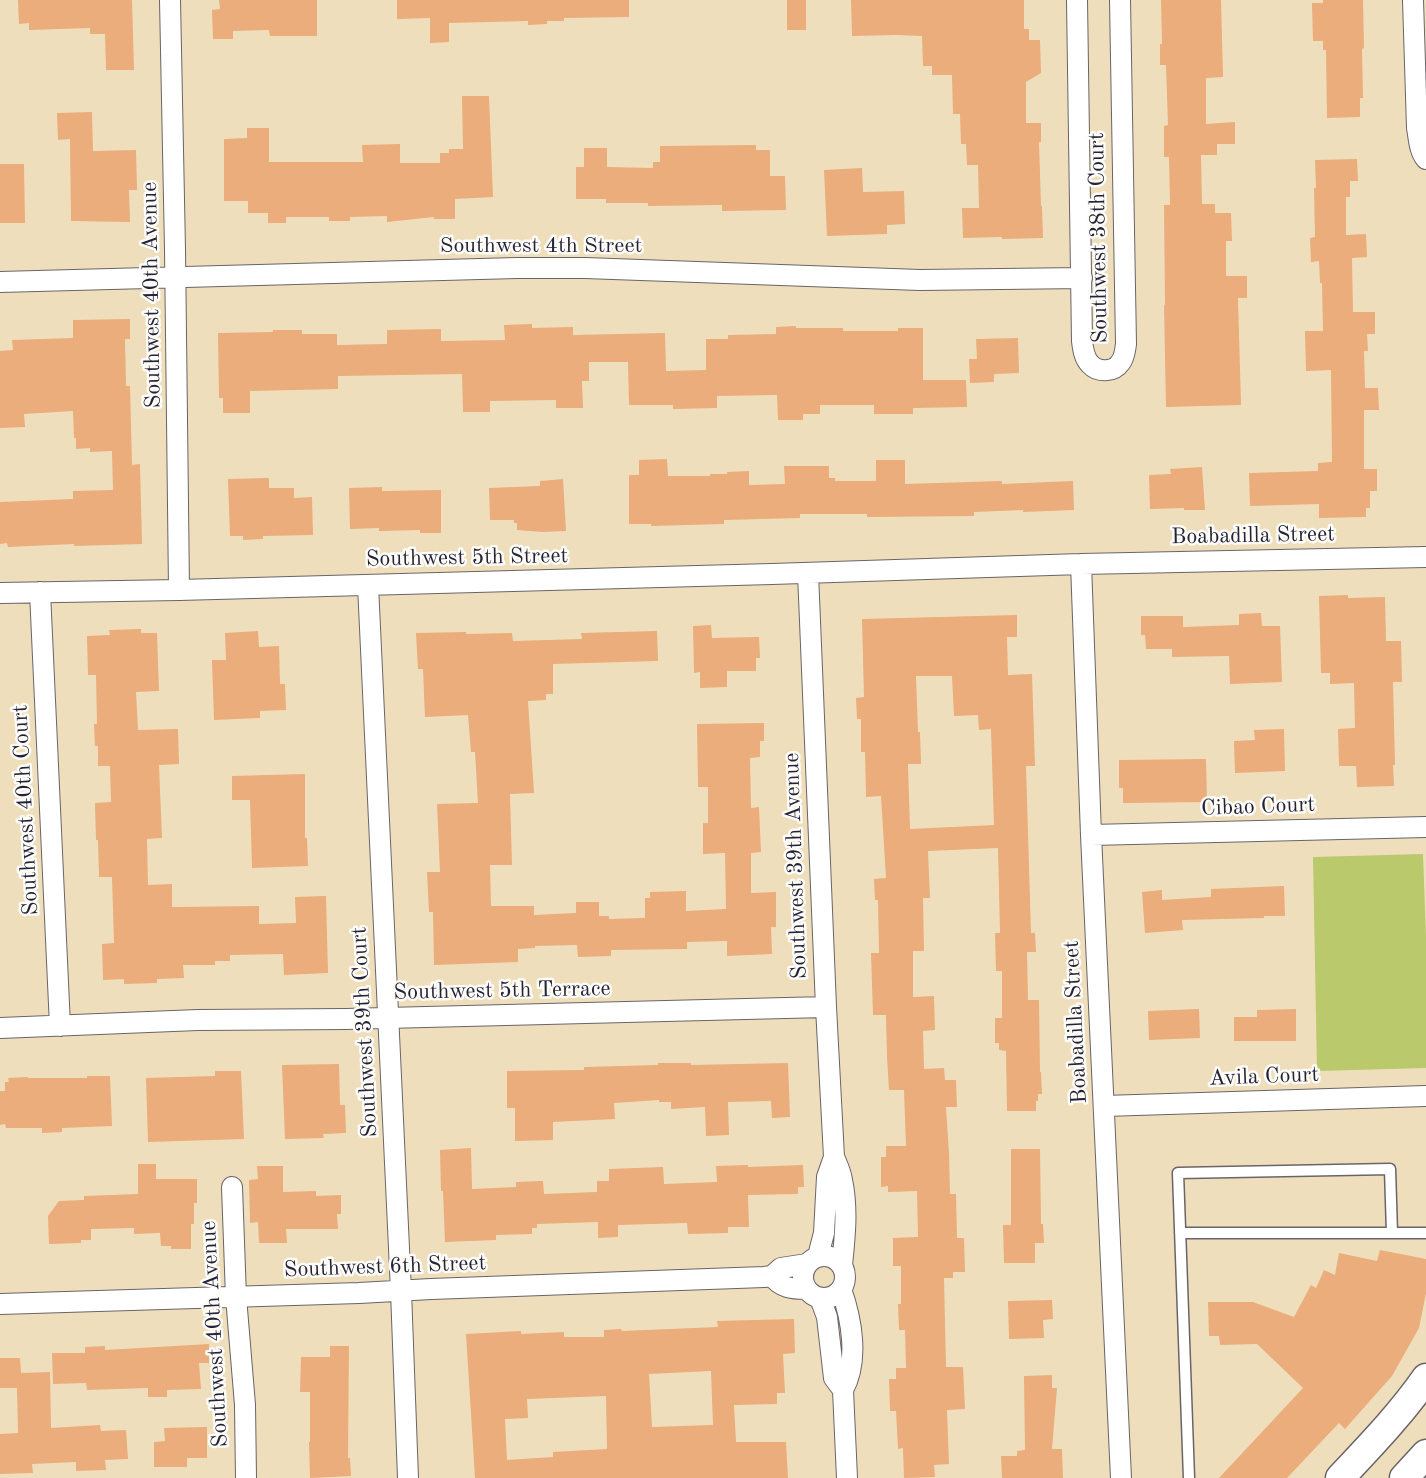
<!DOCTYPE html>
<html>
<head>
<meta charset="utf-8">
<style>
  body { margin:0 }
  canvas { display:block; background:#efdebc }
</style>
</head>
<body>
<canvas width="1426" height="1478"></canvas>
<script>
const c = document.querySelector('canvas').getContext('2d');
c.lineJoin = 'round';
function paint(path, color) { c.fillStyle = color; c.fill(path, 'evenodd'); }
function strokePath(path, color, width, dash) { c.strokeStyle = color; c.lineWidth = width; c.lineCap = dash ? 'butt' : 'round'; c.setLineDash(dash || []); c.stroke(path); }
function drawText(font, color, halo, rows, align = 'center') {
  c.font = font + ' "Old Standard TT",serif'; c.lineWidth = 5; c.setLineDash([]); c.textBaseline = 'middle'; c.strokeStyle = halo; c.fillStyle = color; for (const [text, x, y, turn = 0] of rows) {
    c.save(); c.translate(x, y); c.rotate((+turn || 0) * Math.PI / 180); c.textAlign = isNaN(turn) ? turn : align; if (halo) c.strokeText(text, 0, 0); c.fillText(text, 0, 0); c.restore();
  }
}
paint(new Path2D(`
  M1423,854L1426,937V1068L1317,1071L1313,857Z`), '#bac96c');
paint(new Path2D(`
  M18,0H132L134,70H106L105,34H90V28L29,30V23L19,24Z
  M219,0H317V36H270L269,30L233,31V39H213L212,10L220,9Z
  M397,0H629V17L564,18V21H547V24L528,25V21L449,23V42L430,43V18L397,19Z
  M787,0H806V30H787Z
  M851,0H1024V29H1029V40H1040L1041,73L1026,82V123H1041V142H1039L1041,206H1042L1043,238L1002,239V237L963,238L962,208H979L978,165H967L966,144H961L960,114H953L952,75H932V66H923L922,36L897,35L852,36Z
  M1161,0H1221L1223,77L1206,78V124L1235,122V144H1217V155H1201L1202,204H1215V213H1231L1232,241H1226V276H1247V298H1238L1241,405L1166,407L1164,305H1165L1164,205H1170L1169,157H1164V126L1168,125L1166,65H1160V44H1162Z
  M1323,0H1363L1364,48L1362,49L1363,98H1360V117L1327,118L1326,50H1323V41H1313L1312,3H1323Z
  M462,96H489L493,197L455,199V219H434V217L387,222V216L350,217V221H329V217H286V223H268V213H248V201H224V139L247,138V128H269V162H363L362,145L400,144V163H440V153H449V149H463Z
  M92,112L93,151L136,150L137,190H129L130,222L71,221L70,139L58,140L57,113Z
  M756,145V150H770V176H785L786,210L722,211V205L648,206V203H606V199H576V167H584V148H607V167L653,168V162H660V146Z
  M1357,159L1358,181H1350V197H1346V235L1366,234L1367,257L1352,258L1353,312H1375V334H1367L1368,351H1364L1365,388H1378L1379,410H1364V469H1377V491H1370V508H1366V517L1319,518V504L1250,506L1249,473L1318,471V463L1332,462L1331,370L1306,371L1305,331H1323L1322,283H1320L1319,261L1311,262L1310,238L1315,237L1314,188H1316L1315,160Z
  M0,164H24L25,223H0Z
  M862,168L863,192L904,191L905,224L887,225V234L827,236L824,170Z
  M130,319V339H125L126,386H130L132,465L140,464L142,544L74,546V544L8,547L7,543L0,544V502L73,499V491L113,490L112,451L90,452V448L76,449V438H74L73,411L24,414L25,427L0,428V351L13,350L12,340L73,338V320Z
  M532,324V328L573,327V335L665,333L666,371L706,370V339H728V335L776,334V327L796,326V328H843V331H898V328H923V380H966L967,407L913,408V414H874V405H820V414H803V420H778L777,395L717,396V408L673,409V405H629L628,362H589V381H582L583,408H556V400L490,401V412H463L462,374L338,376V389L250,391V413H223V398H219L218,333L273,332V330H302V334H337V345L387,344V330L441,329V341L505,340L504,325Z
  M1018,338L1019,373L994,374V382L970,383L969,359H977L976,339Z
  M667,459L668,476H710V474H727V472L749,471V485L785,484L784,466H829V478H835V481H876V460H905V484L1002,481V484L1073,481L1074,510L1023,512V510L974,512V516L867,517V514H800V518L724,520V524L651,526V524H629V475H639V460Z
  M1202,467L1205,510H1184V508L1150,509L1149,475L1171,474L1170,469Z
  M269,478V488H294V498L312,497L313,535L263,536V539L243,540V536H230L228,479Z
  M563,479L566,531L542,532L517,530V523H514V520H490L489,488L540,486V481Z
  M382,487V491L441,490V533H420V530L379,531V528L350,529L349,488Z
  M1348,595V598L1385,597L1386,641H1401L1402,682H1393L1395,765H1393L1394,786L1357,787L1356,766H1339L1338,729L1355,728L1354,683L1330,684V673H1321L1319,596Z
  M1261,613L1262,626H1280L1282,682L1230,684L1229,656L1172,657V649H1146L1145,635H1141V616H1183V627L1239,625V614Z
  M1017,615V637H1007L1008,675L1032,674L1035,766H1026L1031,933H1035L1036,952H1027L1028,1000H1039L1040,1072H1041L1042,1094H1038V1101H1036V1111H1007L1006,1051L999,1050V1043H995V1018H1002V971H996L995,933H1000L998,848L928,851L930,898H923L924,951H913V997L934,996L935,1030L923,1031L924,1069L944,1068L945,1080H956L957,1107H946L949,1153L950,1194H956L957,1238H964L965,1272H953V1278H944L946,1367H963L965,1409L947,1410L949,1464L934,1465L935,1477L904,1478L903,1448L898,1449L896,1411H890L889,1379H896V1368H906L905,1330H899L898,1304H901V1266H893V1238L918,1237L917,1191L888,1192V1186L881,1187V1157H886V1146H906L904,1090H889L887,1057L886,1015H873L871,953H879L878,900H875L874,879L886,878L881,796L866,797L865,752H861V719H857L856,698L864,697L862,619ZM916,676H952L954,716L978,715L979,730L991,729L994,825L910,829L908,764H921L920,732H918Z
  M711,625L712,638L759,637L760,658H756V671H727V687L700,688V672L694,673L693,626Z
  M141,629V633H157L159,691L136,692L138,730L178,729L179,764L159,765L162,838L147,839L148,885L172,884V907L259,906V924L296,923L295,897L326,896L328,973L284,975L283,954L230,955V961H215V965H183L184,978L157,979V983L124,984V979L103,980L102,944L114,943L112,877H99L98,840H96L95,803L111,802L110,766H98V746H95L94,724H97L96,675H88L87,636L110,635L109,630Z
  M258,631L259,647L279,646L280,684H285L286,710L260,711V718L214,720L212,660H226L225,633Z
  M657,631L658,661L553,664V694H546V700L528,701L534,793L510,794L512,865H490L491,906H534V915L576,913V902H599V916H609V919L645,918V898H650V892L686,891V911L726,909L725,853L703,854V823H708V787H698L697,724L764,723V741H760V757L750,758L751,808L759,807L761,852L751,853V893L776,892V927H771L772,954L727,956V941L687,942V949L611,950V956L578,957L577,945L535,946V948L518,949V962L434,965L433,912H429L427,872H440L437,804L478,803L475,752H471L468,715L425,717L423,669H418L416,633L466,632V634L512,633L513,641L582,639L581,633Z
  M1284,729L1285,771L1235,773L1234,741L1255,740L1254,730Z
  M1206,759L1207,802L1123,803V788H1119V760Z
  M305,774V838H307L308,866L252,868L250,800H232V776Z
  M1284,886L1285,916H1264V918L1182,920L1183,930L1145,933L1142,892L1162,890V900L1211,897V889Z
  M1199,1009L1200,1038L1149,1040L1148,1011Z
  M1296,1009V1041H1234V1017H1257V1010Z
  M658,1063H691V1065L788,1063L790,1117L772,1118L771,1101L728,1102L729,1135L706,1136L705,1107L671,1109V1102H659V1100L614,1103L615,1119L553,1122V1140L515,1141V1108H507V1071L584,1070V1067L658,1065Z
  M339,1064L340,1105H345L346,1133L323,1134L324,1138L285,1139L282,1065Z
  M215,1071H241L244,1139L148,1142L146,1078L215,1076Z
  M87,1076H110L112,1126L62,1128V1132L42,1133V1128H6L5,1124L0,1125V1091H5V1082H9L8,1078L28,1077V1078H87Z
  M471,1148L472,1189L516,1187V1182L543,1181L544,1194L597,1192V1181H609V1169L663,1167L664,1184L717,1182L716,1166L748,1165V1167L803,1165L804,1187H798V1194L748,1195L749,1227H728V1233L688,1234L687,1223L618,1225V1237L598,1238V1222L537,1224V1228H532V1234L496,1235V1240L445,1242L443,1191H441L440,1150Z
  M1011,1149H1040L1041,1224H1043L1044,1243H1035V1263H1004L1003,1225H1011Z
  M138,1164H156V1179H197V1203H194V1224H191V1249H171V1246H161L160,1233L134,1234V1228L91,1229V1240H81V1243L49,1244L48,1216L59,1201L84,1200V1196L138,1194Z
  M257,1166H283V1192L316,1191V1196L341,1195V1214H337L338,1229H286L287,1243H259L258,1222L250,1223L249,1180L258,1179Z
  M1380,1250L1426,1259V1293L1419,1328L1392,1376L1345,1429L1339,1423L1287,1478H1219L1303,1388L1257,1344L1220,1345L1219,1336H1209L1208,1302H1253L1294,1317L1311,1285L1316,1288L1324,1270L1335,1275L1339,1253L1377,1261Z
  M1052,1300L1053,1319L1043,1320L1044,1338L1009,1339L1008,1301Z
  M794,1319L795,1353L783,1354L785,1393H777V1404L734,1405L736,1442H786L788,1478H475L466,1334L521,1331V1334L564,1332V1337H604V1330L621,1329L622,1331L718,1327L717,1321ZM711,1371L713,1425L652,1427L649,1374ZM606,1396L607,1449L553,1452V1457L507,1460L505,1419L528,1418L527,1399Z
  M209,1344V1363H199L201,1389L167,1390V1397H148V1388L87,1390L86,1383L53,1384L52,1353H85V1347L105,1346V1350Z
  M330,1346H349L348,1458H350L351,1476L310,1478L309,1442H310V1392H300L301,1357H330Z
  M0,1358H20L21,1373L50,1372L51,1428L100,1425L101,1431L126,1430L128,1459L105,1460L106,1470L76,1471V1462L32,1464L33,1473L0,1474V1434L18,1433L17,1388H0Z
  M1052,1375V1388H1057L1052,1449H1062L1063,1478H1002L1001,1456H1017V1451L1025,1450L1024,1376Z
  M207,1427V1458H187V1467H154V1442L165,1441L164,1428Z`), '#eaad7b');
const lane = new Path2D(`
  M1180,1233H1426
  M1189,1478L1178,1173L1390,1169L1392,1233`);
const street = new Path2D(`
  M170,0L175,249L179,590
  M1077,0L1082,341C1083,349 1084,358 1090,364C1098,373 1114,372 1120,363C1125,357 1125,350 1126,344L1120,0
  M1413,0L1417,128C1419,138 1419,151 1426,159
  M0,282L517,268H585L920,280L1082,278
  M1081,564L1091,835L1121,1478
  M808,573L826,1007L834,1157C837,1164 841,1172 842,1180C848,1208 845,1237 842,1265
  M368,585L401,1291L408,1478
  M40,592L60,1026
  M0,593L179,590L772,574L1081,564L1426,557
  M1091,835L1426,827
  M0,1028L198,1020L346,1019L826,1007
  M1104,1106L1426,1096
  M232,1187L236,1297L245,1405L246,1478
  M803 1277a21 21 0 1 1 42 0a21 21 0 1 1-42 0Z
  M818,1256L824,1233L827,1177L834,1157
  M772,1276C781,1288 792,1289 806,1289
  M841,1289C852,1320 859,1361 843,1390L847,1478
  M820,1298L827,1317L834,1378L843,1390
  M0,1304L359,1293L431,1289L764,1277L772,1276L781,1268L807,1264`);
const secondary = new Path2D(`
  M1340,1478C1370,1446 1401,1414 1426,1378
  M1404,1478L1426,1454`);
strokePath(lane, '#6a6468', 13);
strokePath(street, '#6a6468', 22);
strokePath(secondary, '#6a6468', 31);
strokePath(lane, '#fff', 10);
strokePath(street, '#fff', 20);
strokePath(secondary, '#fff', 28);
drawText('22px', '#22223b', '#fdfcf7', [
  ["Southwest 38th Court",1099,238,-91],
  ["Southwest 4th Street",541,246],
  ["Southwest 40th Avenue",152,295,-91],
  ["Boabadilla Street",1253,536,-1],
  ["Southwest 5th Street",467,558,-1],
  ["Cibao Court",1258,807,-2],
  ["Southwest 40th Court",26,810,-93],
  ["Southwest 39th Avenue",796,866,-92],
  ["Southwest 5th Terrace",502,991,-1],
  ["Boabadilla Street",1076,1022,-93],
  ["Southwest 39th Court",365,1032,-93],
  ["Avila Court",1264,1077,-2],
  ["Southwest 6th Street",385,1267,-2],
  ["Southwest 40th Avenue",215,1334,-93]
]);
</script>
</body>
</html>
